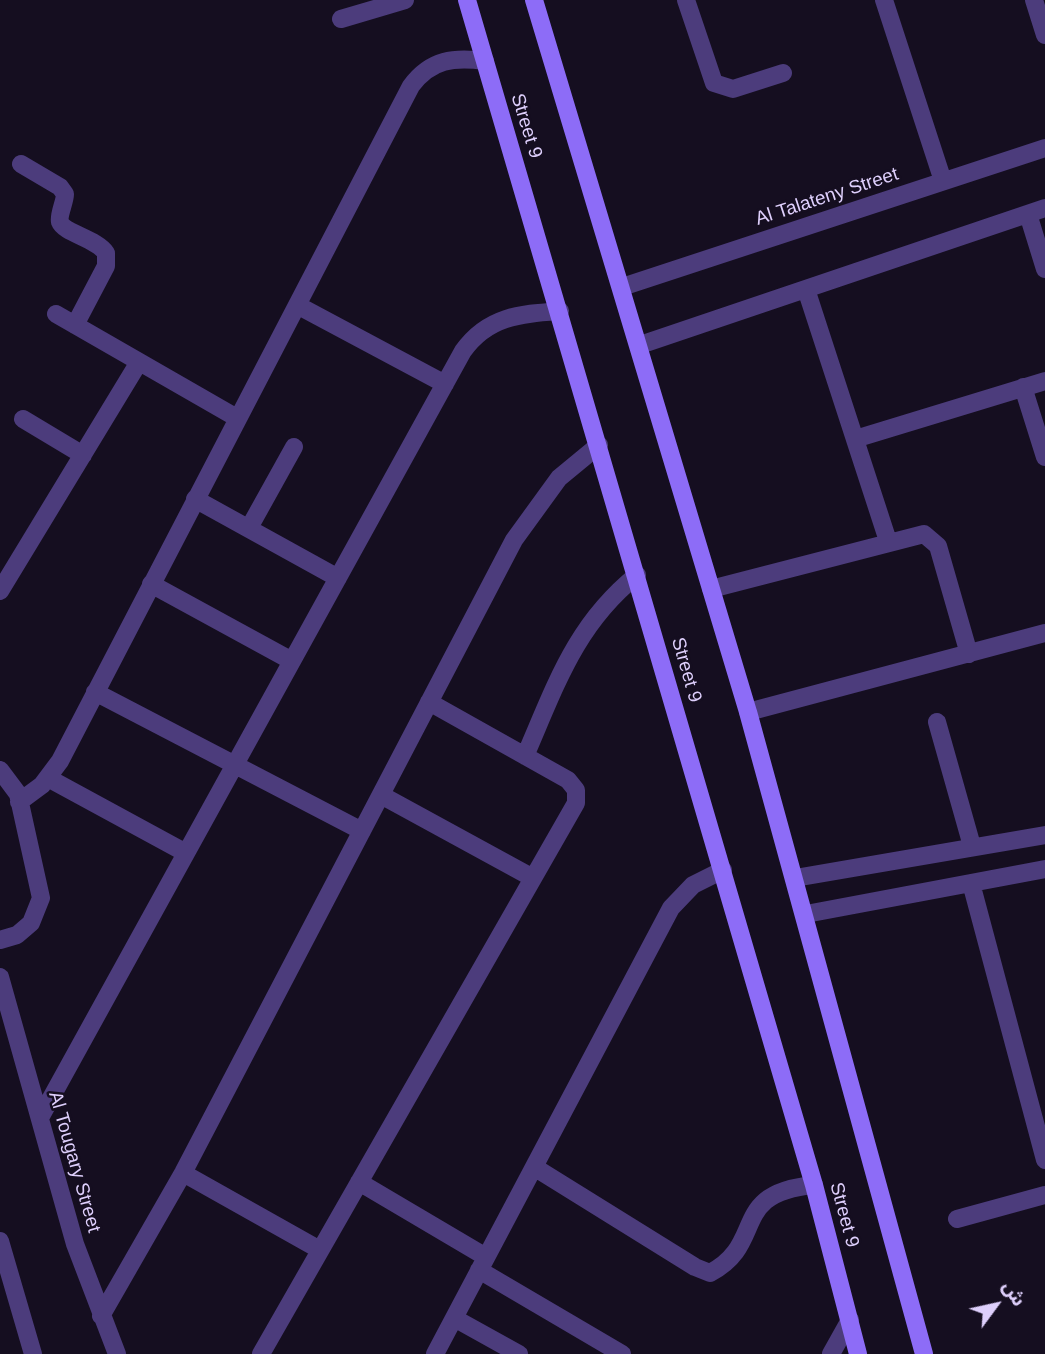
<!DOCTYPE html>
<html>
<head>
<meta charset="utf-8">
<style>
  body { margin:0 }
  #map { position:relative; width:1045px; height:1354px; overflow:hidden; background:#150e20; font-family:Helvetica,"Noto Sans Arabic",sans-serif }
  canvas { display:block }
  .north { position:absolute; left:961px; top:1270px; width:70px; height:70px; -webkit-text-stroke:5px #150e20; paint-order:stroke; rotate:57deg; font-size:19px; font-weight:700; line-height:28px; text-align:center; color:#decffc }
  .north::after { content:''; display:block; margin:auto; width:24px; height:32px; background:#decffc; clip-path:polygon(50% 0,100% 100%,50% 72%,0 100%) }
</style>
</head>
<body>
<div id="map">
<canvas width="1045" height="1354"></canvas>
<div class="north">ش</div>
</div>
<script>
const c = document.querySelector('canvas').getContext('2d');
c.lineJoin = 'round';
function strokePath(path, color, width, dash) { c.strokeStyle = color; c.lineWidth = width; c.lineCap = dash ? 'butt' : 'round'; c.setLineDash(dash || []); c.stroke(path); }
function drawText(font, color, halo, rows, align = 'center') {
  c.font = font + ' Helvetica,sans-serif'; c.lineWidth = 5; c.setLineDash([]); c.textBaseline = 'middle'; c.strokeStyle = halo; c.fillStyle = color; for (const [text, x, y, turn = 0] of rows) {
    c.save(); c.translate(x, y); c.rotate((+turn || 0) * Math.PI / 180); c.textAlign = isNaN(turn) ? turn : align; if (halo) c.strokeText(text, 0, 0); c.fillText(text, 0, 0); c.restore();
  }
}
strokePath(new Path2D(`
  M686,0L714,83L733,89L783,73
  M884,0L943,181
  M1034,0L1045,35
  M341,19L405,0
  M21,164L60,187L65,194C65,202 58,215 60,222C64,233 97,239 106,253V266L75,325
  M1028,214L1045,269
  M622,287L1045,148
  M806,289L888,541
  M297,305L445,384
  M56,314L237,418
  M640,345L1045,208
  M1023,387L1045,457
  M23,419L83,455
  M855,439L1045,381
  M195,499L338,578
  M249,528L294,447
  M151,584L292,661
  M711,589L924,534L938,546L969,654
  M0,591L139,362
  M95,692L362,831
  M748,712L1045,633
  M937,722L972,846
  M525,756C556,685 575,625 637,575
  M0,770L18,794L41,898L31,923L17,935L0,940
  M48,778L186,853
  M381,795L533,878
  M19,802L42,785L60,761L411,86C431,59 454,57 485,61
  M795,878L1045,835
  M971,883L1045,1160
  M806,914L1045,869
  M0,977L75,1244L117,1354
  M40,1118L463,351C488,316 520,314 560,311
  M534,1167L695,1267L710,1273C767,1243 728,1193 814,1185
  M183,1173L320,1250
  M359,1182L486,1257
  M957,1219L1045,1195
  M0,1241L33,1354
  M479,1270L622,1354
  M101,1316L183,1173L514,540L559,478L599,445
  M454,1318L519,1354
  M261,1354L576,803V790L568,780L429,702
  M435,1354L671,908L693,885L723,870
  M831,1354L850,1320`), '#4c3c7c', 18);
strokePath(new Path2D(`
  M467,0L814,1185L858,1354
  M534,0L748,712L924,1354`), '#8d6cf7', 18);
drawText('19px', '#decffc', '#150e20', [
  ["Street 9",526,126,73],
  ["Al Talateny Street",827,197,-18],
  ["Street 9",686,670,74],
  ["Al Tougary Street",74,1162,74],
  ["Street 9",844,1215,75]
]);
</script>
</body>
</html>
